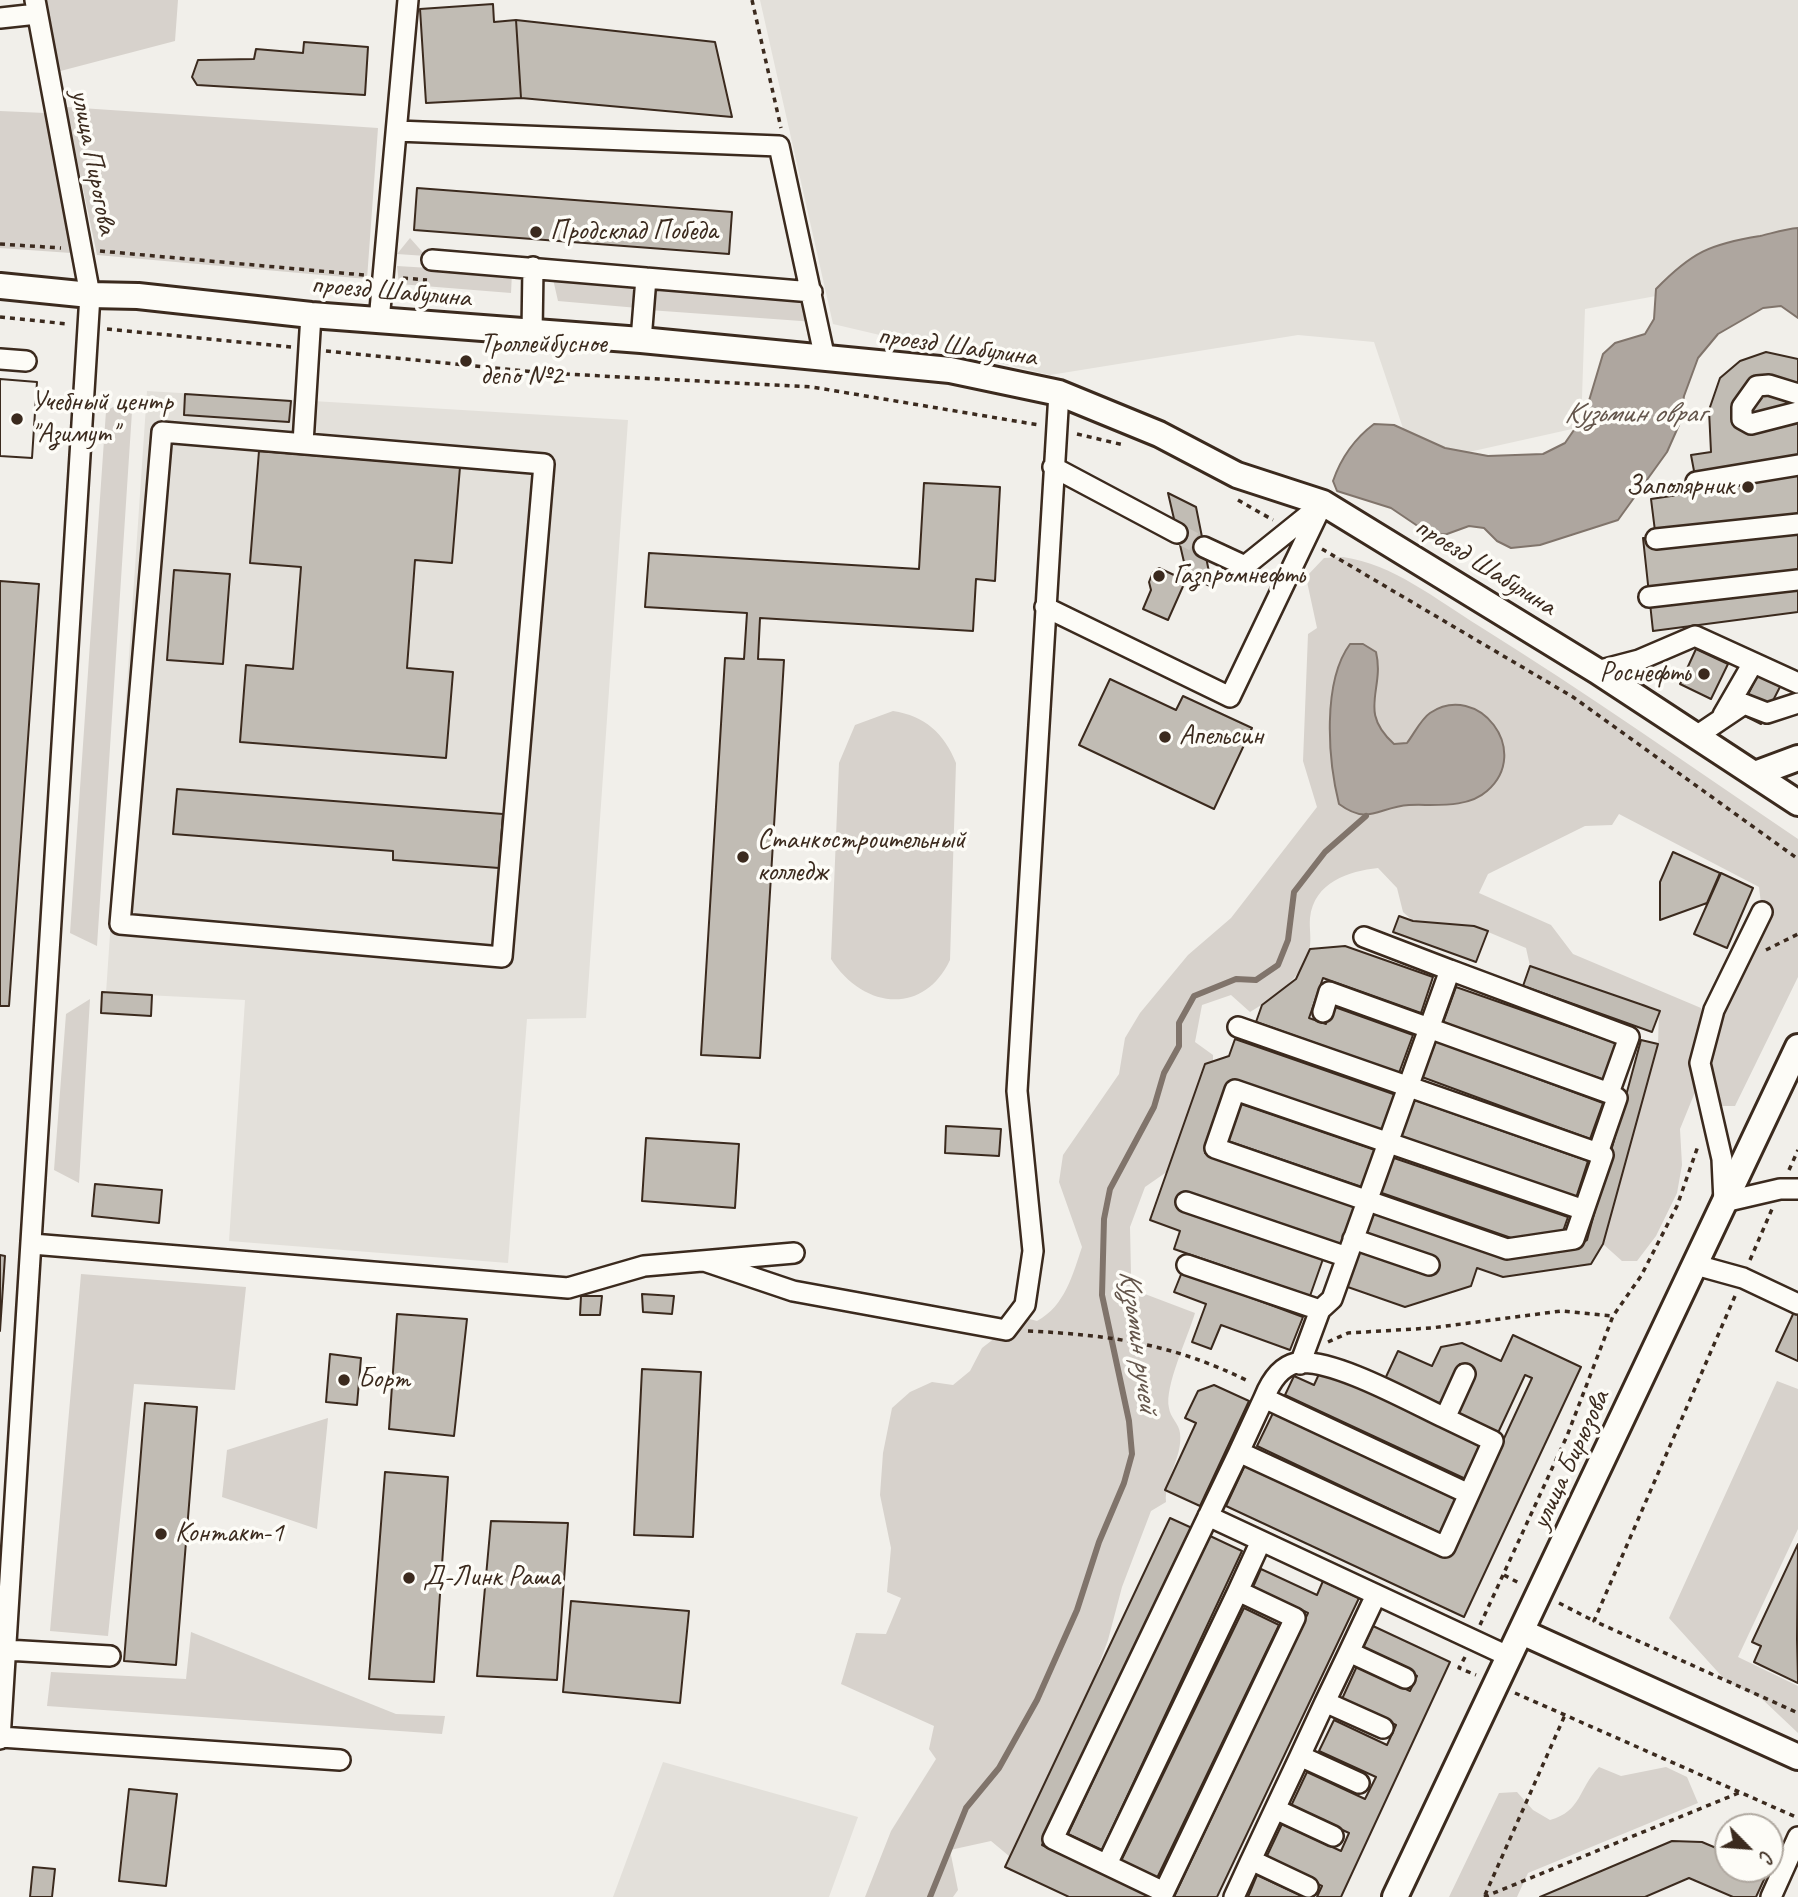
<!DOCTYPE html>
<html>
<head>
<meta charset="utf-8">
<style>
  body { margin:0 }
  #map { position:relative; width:1798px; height:1897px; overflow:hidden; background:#f1efea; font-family:Caveat,sans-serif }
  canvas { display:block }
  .north { position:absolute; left:1714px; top:1813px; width:70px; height:70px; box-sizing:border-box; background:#fdfcf7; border:2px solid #afa8a0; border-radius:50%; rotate:115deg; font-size:19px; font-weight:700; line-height:28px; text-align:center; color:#3b2a1e }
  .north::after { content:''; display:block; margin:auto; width:24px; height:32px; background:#3b2a1e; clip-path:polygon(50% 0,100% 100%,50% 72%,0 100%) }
</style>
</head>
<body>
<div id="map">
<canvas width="1798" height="1897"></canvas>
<div class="north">С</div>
</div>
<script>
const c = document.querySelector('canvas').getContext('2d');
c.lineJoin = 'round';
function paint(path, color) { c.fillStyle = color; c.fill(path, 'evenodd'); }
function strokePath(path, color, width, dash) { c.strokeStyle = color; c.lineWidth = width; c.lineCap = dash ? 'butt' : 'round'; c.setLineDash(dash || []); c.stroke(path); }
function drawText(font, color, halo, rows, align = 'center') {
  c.font = font + ' Caveat,sans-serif'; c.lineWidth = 7; c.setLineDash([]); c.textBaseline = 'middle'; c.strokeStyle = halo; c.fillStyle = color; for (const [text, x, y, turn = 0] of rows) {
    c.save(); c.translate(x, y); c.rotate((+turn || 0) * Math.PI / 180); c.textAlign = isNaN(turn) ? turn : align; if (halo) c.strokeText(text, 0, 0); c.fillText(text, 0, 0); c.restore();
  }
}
paint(new Path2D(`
  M760,0H1798V270L1585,309L1581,427L1415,464L1374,342L1298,335L1050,375L833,324Z
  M147,391L628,420L586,1018L527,1019L508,1263L229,1241L245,1000L106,993Z
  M663,1762L858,1817L829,1897H613Z`), '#e3e0da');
paint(new Path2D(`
  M35,0H178L175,41L49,74Z
  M66,107L378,128L367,279L97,255Z
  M0,111L45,113L71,253L0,248Z
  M410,238L426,256L397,254Z
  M397,266L512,273L511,293L399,284Z
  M553,279L640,285L638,308L558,301Z
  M651,287L809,300L815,322L649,310Z
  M133,396L97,946L70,933L106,411Z
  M1343,557C1393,564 1437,600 1479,626C1588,694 1692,767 1798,839V977L1735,1106H1711L1702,1075L1680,1129L1682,1165L1677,1193L1656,1236L1637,1261H1622L1603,1244L1658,1044L1659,1011L1530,966L1526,948L1474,926L1413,921L1403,912L1397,888L1378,868C1349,871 1314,882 1310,918C1309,928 1312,941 1309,951C1301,979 1275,997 1250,1012L1231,995L1202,1005L1195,1042L1213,1055V1061L1205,1064L1168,1171L1145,1187L1130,1227L1131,1274L1137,1291L1195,1313C1188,1337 1164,1387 1169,1408C1170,1417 1179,1424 1180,1433C1183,1457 1164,1479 1166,1502L1151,1511L1122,1587L1108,1640L1090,1689L1009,1856L991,1841L950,1850L958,1890L953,1897H865L891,1831L936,1759L929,1749L934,1726L841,1684L856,1633L886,1634L901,1598L887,1592L891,1548L880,1495L883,1453L892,1408L910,1392L932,1382L953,1385L970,1371L982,1348L1022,1317L1037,1321C1065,1306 1073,1274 1082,1247L1059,1182L1063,1155L1119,1074L1125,1038L1140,1013L1188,955L1231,918L1317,807L1303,761L1308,634L1317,628L1306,577L1324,558ZM1619,814L1759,887L1762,912L1704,1032L1701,1008L1573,954L1551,925L1479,893L1488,874L1585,826L1612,825Z
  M893,711C925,716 944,733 956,763L950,960C923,1017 862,1008 831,959L839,763L855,725Z
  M90,999L79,1183L54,1170L66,1014Z
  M81,1274L246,1287L235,1390L134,1384L108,1636L50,1631Z
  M1777,1381L1798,1389V1529L1738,1657L1798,1686V1733L1761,1698L1726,1681L1669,1618Z
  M328,1418L317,1529L222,1497L227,1450Z
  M191,1632L396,1714L445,1716L442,1734L47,1706L51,1672L186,1679Z
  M1599,1767L1621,1776L1666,1767L1687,1777L1698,1803L1528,1873L1517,1897H1449L1499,1793L1517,1792L1533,1810L1550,1820C1582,1811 1578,1789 1599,1767Z`), '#d7d2cc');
const water = new Path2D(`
  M1798,228V318L1781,306L1763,308L1718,334L1698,358L1684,396L1679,425L1667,452L1618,520L1540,545L1511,548L1497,541L1484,528L1469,526L1447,534L1431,535L1391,508L1337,491L1333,481C1341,458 1354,439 1374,424L1394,425L1445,448L1488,456L1543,454L1565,443L1585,414L1603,354L1615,343L1645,334L1654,319L1656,289C1692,252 1710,244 1760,236C1773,233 1785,229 1798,228Z
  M1350,644H1363L1376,652C1385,690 1357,711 1394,744L1407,743C1414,734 1421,719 1430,713C1478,681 1533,751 1487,791C1467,809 1434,804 1409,805C1378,807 1369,826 1339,804C1328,760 1322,682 1350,644Z`);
paint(water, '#aea69f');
strokePath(water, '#80746b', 2);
strokePath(new Path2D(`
  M930,1897L966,1808L999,1768L1037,1700L1077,1610L1099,1542L1124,1483L1132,1454L1129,1421L1102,1295L1104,1219L1110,1189L1154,1107L1164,1073L1179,1046V1023L1194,996L1236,979L1256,980L1278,965L1288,940L1294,892L1325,852L1366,816`), '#80746b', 6);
const building = new Path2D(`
  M493,4L494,22L516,20L521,98L426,103L420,9Z
  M516,20L715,42L732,117L521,98Z
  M304,42L368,47L365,95L197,85L192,77L198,60L254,59L256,49L303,53Z
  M417,188L732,212L729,254L414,230Z
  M1766,352L1798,359V612L1653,631L1643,538L1656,539L1651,499L1698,492L1691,455L1711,452L1709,410L1720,378L1740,361Z
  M0,379L37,382L32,458L0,456Z
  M0,379L37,382L32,458L0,456Z
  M185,394L291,401L289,422L184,415Z
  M259,451L460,467L452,563L415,560L407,668L453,672L446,758L240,742L246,665L293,669L301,567L250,563Z
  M924,483L1000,487L995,581L976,579L973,631L760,618L758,659L784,660L760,1058L701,1055L725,658L744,659L747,613L645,607L649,553L919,569Z
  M1168,493L1196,507L1212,587L1187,575Z
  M1159,568L1174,575L1184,584L1168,620L1143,609L1151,590L1149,582L1153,572Z
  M174,570L230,574L223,664L167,660Z
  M0,581L39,584L9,1006H0Z
  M1696,649L1728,664L1711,699L1680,684Z
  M1760,670L1783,681L1761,724L1739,713Z
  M1110,679L1176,710L1183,696L1252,728L1214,809L1079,745Z
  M177,789L503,814L499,868L393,860V851L173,834Z
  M1673,852L1720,873L1707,903L1660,920V882Z
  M1721,873L1753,888L1727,948L1694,934Z
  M1399,916L1413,921L1474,926L1488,931L1476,962L1393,932Z
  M1345,946L1433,977L1421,1013L1323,978L1309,1018L1326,1024L1332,1006L1413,1035L1399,1073L1256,1022L1262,1005L1296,979L1310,949Z
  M1530,966L1660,1011L1652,1032L1523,986Z
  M1456,987L1619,1044L1607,1081L1443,1023Z
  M102,992L152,995L151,1016L101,1013Z
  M1235,1039L1396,1095L1383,1133L1231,1081L1205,1153L1355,1205L1341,1247L1184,1193L1178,1209L1323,1259L1310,1296L1174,1249L1180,1231L1150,1220L1205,1064L1229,1056Z
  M1641,1040L1658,1044L1603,1244L1591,1264L1503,1277L1477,1268L1471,1286L1405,1307L1342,1285L1355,1248L1433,1275L1438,1259L1361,1232L1368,1210L1506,1258L1577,1247L1587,1240Z
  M1436,1041L1603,1103L1590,1139L1422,1077Z
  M1412,1099L1588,1161L1576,1198L1399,1136Z
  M1241,1104L1375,1150L1362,1187L1228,1141Z
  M946,1126L1001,1129L999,1156L945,1153Z
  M646,1138L739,1144L735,1208L642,1201Z
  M1391,1157L1568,1217L1562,1234L1517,1240L1379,1192Z
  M95,1184L162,1190L159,1223L92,1216Z
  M0,1255L5,1256L0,1331Z
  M1182,1272L1303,1317L1290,1350L1221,1325L1211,1349L1192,1342L1206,1304L1174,1292Z
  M642,1294L674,1296L672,1314L643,1312Z
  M581,1296H602L600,1315H580Z
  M1794,1312L1798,1314V1361L1776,1351Z
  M397,1314L467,1319L454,1436L389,1429Z
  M1513,1335L1581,1367L1464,1617L1226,1506L1246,1463L1449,1557L1532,1378L1525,1375L1497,1435L1454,1415L1474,1370L1460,1364L1441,1404L1385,1379L1398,1351L1432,1366L1441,1347L1462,1343L1501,1361Z
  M330,1354L361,1358L357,1405L326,1402Z
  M642,1369L701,1372L693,1537L634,1535Z
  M1319,1374L1341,1378L1486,1445L1470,1481L1285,1395L1294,1376L1314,1385Z
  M1214,1385L1249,1401L1200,1506L1165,1490L1196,1423L1185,1418L1198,1391Z
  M145,1403L197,1407L176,1665L124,1661Z
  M1273,1413L1460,1501L1444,1535L1257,1446Z
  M385,1472L448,1477L434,1682L369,1679Z
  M1170,1518L1192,1528L1042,1845L1152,1897H1069L1005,1867Z
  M491,1521L568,1523L557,1680L477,1676Z
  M1208,1535L1242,1551L1102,1850L1068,1834Z
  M1798,1544L1797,1639L1798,1683L1754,1662L1761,1646L1752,1642Z
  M1261,1569L1317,1595L1323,1581L1359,1598L1217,1897H1174L1308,1613L1253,1587Z
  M571,1601L689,1611L680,1703L563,1692Z
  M1244,1608L1279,1625L1157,1878L1121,1861Z
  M1373,1626L1450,1662L1341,1897H1317L1322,1886L1265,1860L1282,1824L1341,1851L1349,1833L1291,1806L1307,1772L1365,1799L1376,1777L1319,1751L1334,1720L1387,1745L1396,1725L1342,1699L1357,1666L1410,1691L1417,1676L1362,1650Z
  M129,1789L177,1794L166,1886L119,1881Z
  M1672,1841L1702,1842L1728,1853V1869L1768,1871L1756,1897H1733L1689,1878L1645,1897H1540Z
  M33,1867L55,1869L52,1897H30Z
  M1257,1875L1304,1897H1248Z`);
paint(building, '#c1bcb4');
strokePath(building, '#3b2a1e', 2);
strokePath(new Path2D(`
  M1177,533L1204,547`), '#cdc8c1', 19, [19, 10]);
const minor = new Path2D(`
  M0,18L37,14
  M397,131L779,146L825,359
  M432,260L812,292
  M379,321L408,0
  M532,333L533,267
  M641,340L646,278
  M0,359L26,361
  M1798,394L1769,385L1757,386L1742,407V419L1751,424L1798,412
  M162,432L544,464L502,957L120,924Z
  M303,443L311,315
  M1053,467L1177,533
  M1696,482L1798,465
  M1656,539L1798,524
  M1204,547L1245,566L1317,508
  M1649,597L1798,580
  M1045,607L1230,697L1323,503
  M1597,671L1639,660L1695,636L1798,683
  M1723,715L1753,663
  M1698,735L1744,704L1767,713L1798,703
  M1762,912L1714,1010L1700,1063L1722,1159L1724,1202L1780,1189H1798
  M1364,937L1450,970
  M1238,1027L1598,1153L1617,1098L1609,1093
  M1186,1202L1347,1257
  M1584,1210L1574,1239L1507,1249L1215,1148L1235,1090L1584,1210L1603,1155L1598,1153
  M1353,1239L1429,1265
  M32,1244L568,1288L644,1266L794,1253
  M704,1261L793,1291L1006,1330L1025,1305L1033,1251L1017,1091L1059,393
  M1187,1265L1320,1310
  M1696,1265L1743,1278L1798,1304
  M1300,1364L1320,1310L1332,1299L1450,970L1629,1037L1609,1093L1329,992L1323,1012
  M1264,1398C1270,1383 1279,1367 1296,1363C1331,1357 1411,1402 1445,1418
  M1239,1452L1264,1398L1469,1494
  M1208,1516L1510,1657
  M1238,1591L1261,1541
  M1376,1595L1349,1652L1405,1678
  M6,1650L110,1656
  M1349,1652L1325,1702L1383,1728
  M1325,1702L1300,1756L1359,1783
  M0,1737L340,1760
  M0,1739L90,295L35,0
  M1300,1756L1275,1809L1333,1836
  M1275,1809L1251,1860L1308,1887
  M1107,1864L1238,1591L1295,1618L1164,1892L1053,1839L1239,1452L1445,1547L1493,1441L1445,1418L1465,1374
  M1234,1897L1251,1860
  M1771,1897L1798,1837`);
const major = new Path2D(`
  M0,286L90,295L138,296L311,315L641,340L950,370L1059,393L1159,434L1237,475L1323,503L1597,671L1798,803
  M1755,774L1798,758
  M1522,1632L1798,1757
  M1395,1897L1798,1047`);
strokePath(minor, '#3b2a1e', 24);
strokePath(major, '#3b2a1e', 30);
strokePath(new Path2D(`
  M752,0L781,128
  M0,244L61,248
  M100,251L364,275
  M403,278L427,280
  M0,317L68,324
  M107,329L291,347
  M326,351L545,373L812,387L1039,425
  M1077,434L1124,445
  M1238,500L1273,520
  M1322,549L1573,697L1798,859
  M1766,950L1798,934
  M1789,1170L1798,1150
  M1750,1260L1772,1209
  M1735,1296L1594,1621L1798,1713
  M1028,1331C1111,1335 1174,1344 1250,1382
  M1328,1342L1348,1333L1431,1328L1561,1311L1613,1316
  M1504,1575L1521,1584
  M1559,1603L1594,1621
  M1480,1625L1567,1436L1613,1316L1641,1276L1677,1206L1698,1146
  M1465,1657L1459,1668L1476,1675
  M1515,1693L1796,1817
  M1485,1895L1565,1715
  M1484,1897L1741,1792`), '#3b2a1e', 3.5, [5, 5]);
strokePath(minor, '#fdfcf7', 19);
strokePath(major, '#fdfcf7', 24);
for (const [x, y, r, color] of [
  [536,232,7,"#3b2a1e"],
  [466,361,7,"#3b2a1e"],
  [17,419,7,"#3b2a1e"],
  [1748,487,7,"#3b2a1e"],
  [1159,576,7,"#3b2a1e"],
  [1704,674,7,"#3b2a1e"],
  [1165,737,7,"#3b2a1e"],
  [743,857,7,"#3b2a1e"],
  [344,1380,7,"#3b2a1e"],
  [161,1534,7,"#3b2a1e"],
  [409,1578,7,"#3b2a1e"]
]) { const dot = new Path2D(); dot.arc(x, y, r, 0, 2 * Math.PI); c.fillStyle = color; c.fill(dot); strokePath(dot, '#fdfcf7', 2.5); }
drawText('28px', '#3b2a1e', '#fdfcf7', [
  ["улица Пирогова",93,162,79],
  ["проезд Шабулина",391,292,5],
  ["проезд Шабулина",957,347,8],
  ["проезд Шабулина",1485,567,32],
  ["улица Бирюзова",1571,1460,-65]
]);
drawText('28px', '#3b2a1e', '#fdfcf7', [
  ["Продсклад Победа",550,232],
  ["Троллейбусное",480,345],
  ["депо №2",480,377],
  ["Учебный центр",31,403],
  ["\"Азимут\"",31,435],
  ["Заполярник",1734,487,"right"],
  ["Газпромнефть",1173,576],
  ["Роснефть",1690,674,"right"],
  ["Апельсин",1179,737],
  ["Станкостроительный",757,841],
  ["колледж",757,873],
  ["Борт",358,1380],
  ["Контакт-1",175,1534],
  ["Д-Линк Раша",423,1578]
], 'left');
drawText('italic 30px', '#63554b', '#fdfcf7', [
  ["Кузьмин овраг",1634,414],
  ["Кузьмин ручей",1138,1341,82]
]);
</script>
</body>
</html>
